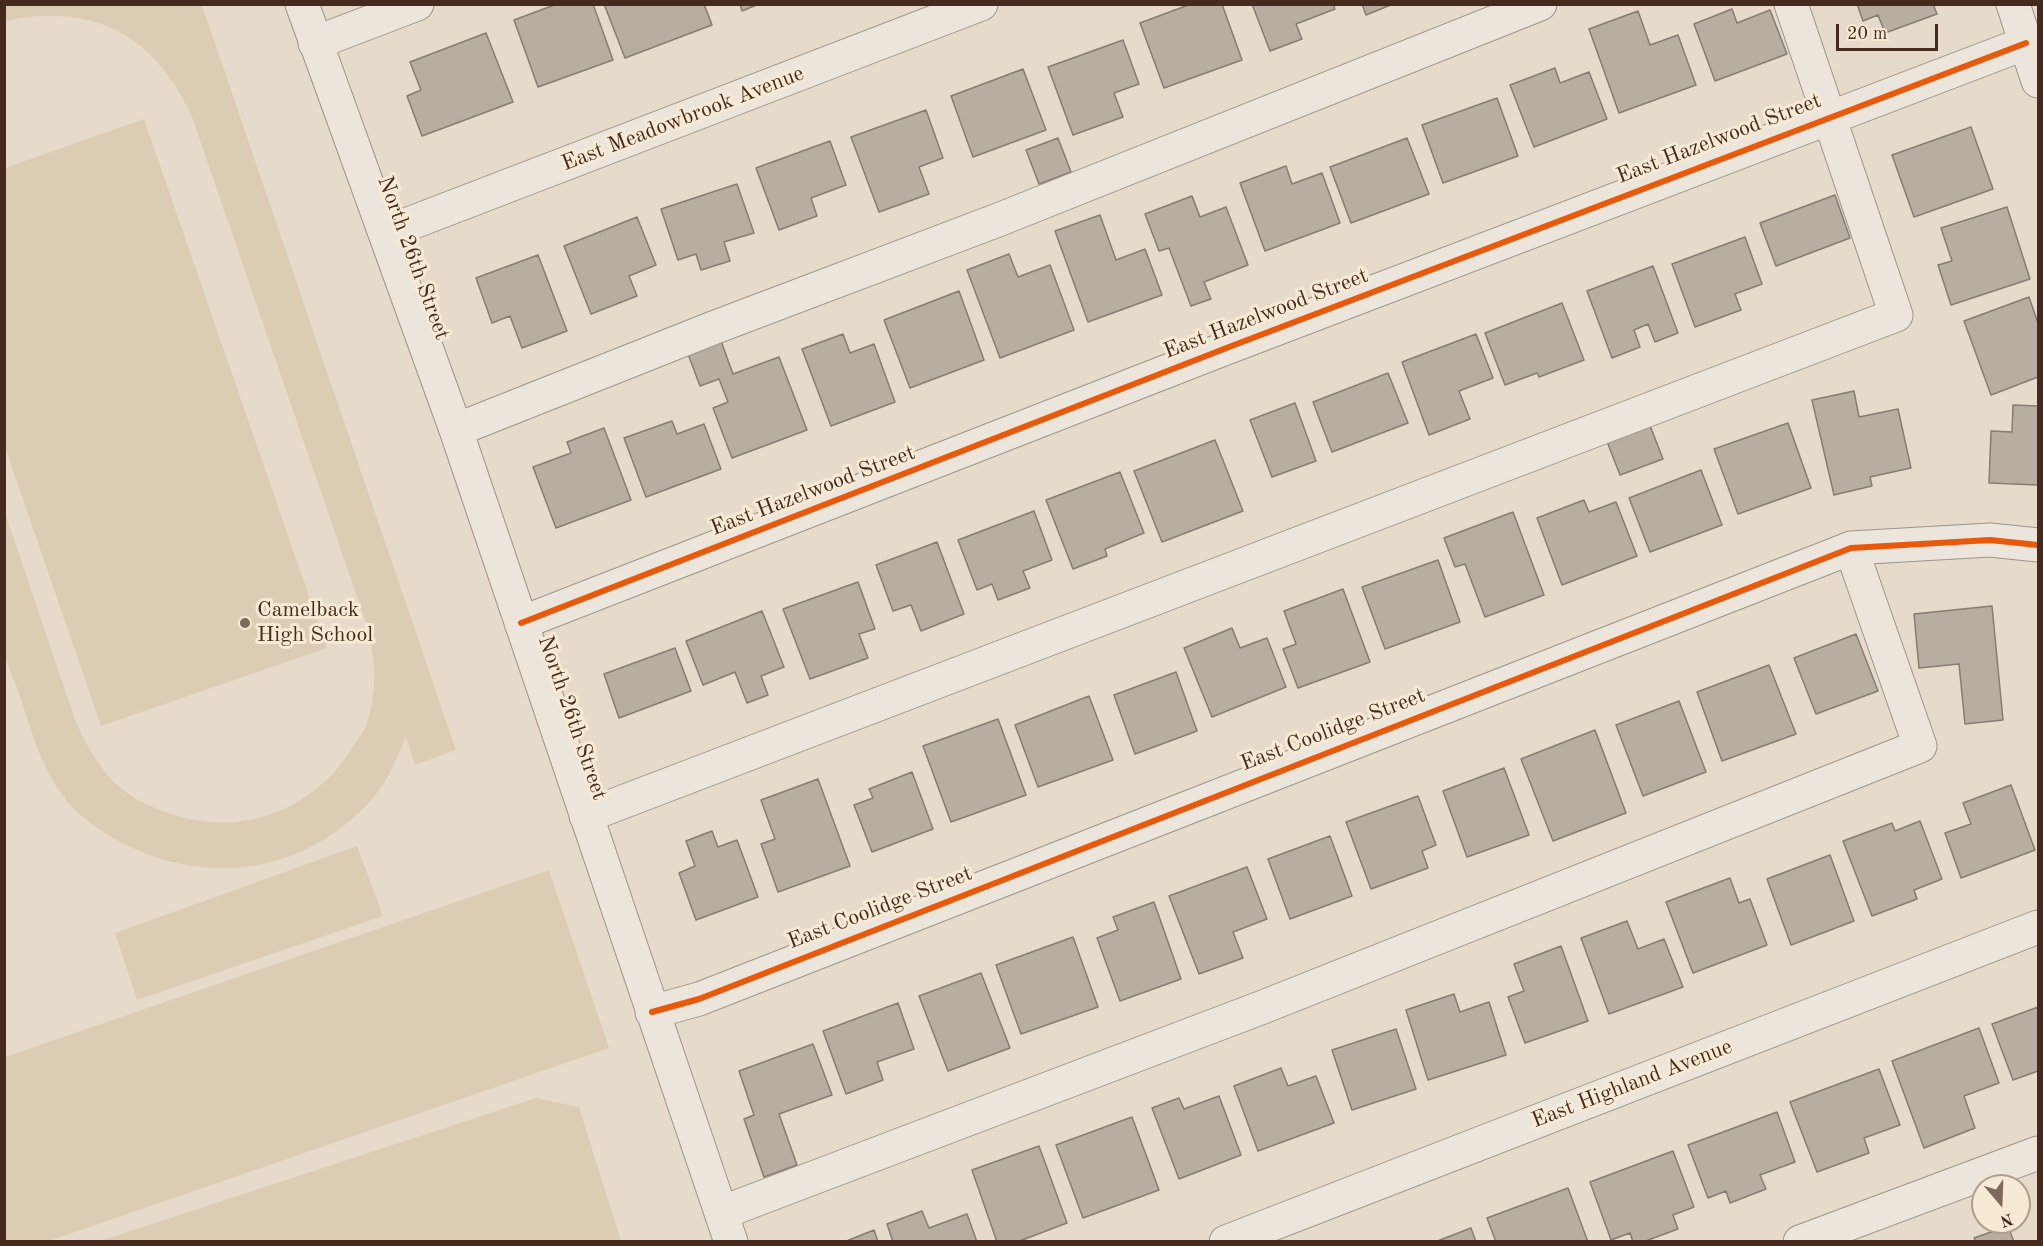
<!DOCTYPE html>
<html>
<head>
<meta charset="utf-8">
<style>
  body { margin:0 }
  #map { position:relative; width:2043px; height:1246px; overflow:hidden; background:#e6dbca; font-family:"Old Standard TT",serif }
  canvas { display:block }
  .frame { position:absolute; inset:0; border:6px solid #452a1d; pointer-events:none }
  .north { position:absolute; left:1971px; top:1174px; width:60px; height:60px; box-sizing:border-box; background:#f7ead4; border:2px solid #b09d8b; border-radius:50%; rotate:161deg; font-size:16px; font-weight:700; line-height:24px; text-align:center; color:#452a1d }
  .north::after { content:''; display:block; margin:auto; width:21px; height:27px; background:#7d685a; clip-path:polygon(50% 0,100% 100%,50% 72%,0 100%) }
  .scale { position:absolute; left:1836px; top:24px; width:102px; height:27px; box-sizing:border-box; border:3px solid #452a1d; border-top:0; padding-left:8px; font-size:18px; line-height:21px; white-space:nowrap; color:#452a1d; -webkit-text-stroke:4px #f7ead4; paint-order:stroke }
</style>
</head>
<body>
<div id="map">
<canvas width="2043" height="1246"></canvas>
<div class="frame"></div>
<div class="north">N</div>
<div class="scale">20 m</div>
</div>
<script>
const c = document.querySelector('canvas').getContext('2d');
c.lineJoin = 'round';
function paint(path, color) { c.fillStyle = color; c.fill(path, 'evenodd'); }
function strokePath(path, color, width, dash) { c.strokeStyle = color; c.lineWidth = width; c.lineCap = dash ? 'butt' : 'round'; c.setLineDash(dash || []); c.stroke(path); }
function drawText(font, color, halo, rows, align = 'center') {
  c.font = font + ' "Old Standard TT",serif'; c.lineWidth = 6; c.setLineDash([]); c.textBaseline = 'middle'; c.strokeStyle = halo; c.fillStyle = color; for (const [text, x, y, turn = 0] of rows) {
    c.save(); c.translate(x, y); c.rotate((+turn || 0) * Math.PI / 180); c.textAlign = isNaN(turn) ? turn : align; if (halo) c.strokeText(text, 0, 0); c.fillText(text, 0, 0); c.restore();
  }
}
paint(new Path2D(`
  M5,4L202,5L456,750L415,765L406,737C396,761 384,789 365,807C302,870 216,885 135,849C110,838 79,819 63,796C39,764 30,725 17,688C13,676 5,662 4,649C2,604 4,558 5,513L76,722C85,742 95,760 109,777C126,796 148,806 171,814C239,837 311,812 350,751C355,743 361,736 365,728C379,694 375,653 365,620L193,120C157,36 95,2 5,21Z
  M144,119L327,648L101,726L5,447V168Z
  M357,846L383,916L137,1000L115,933Z
  M549,870L609,1048L49,1241H5V1057Z
  M536,1098L579,1107L621,1241H100Z`), '#ddccb4');
const building = new Path2D(`
  M557,4H593L613,60L538,87L514,20Z
  M604,4H704L712,25L625,58Z
  M740,4H759L742,11Z
  M1191,4H1222L1242,60L1164,88L1140,23Z
  M1252,4H1333L1335,9L1296,24L1302,39L1270,51Z
  M1362,4H1393L1366,15Z
  M1857,4H1933L1937,14L1885,33L1878,15L1863,21Z
  M1732,9L1737,23L1770,10L1787,54L1715,81L1694,24Z
  M1638,11L1650,45L1678,35L1696,85L1619,113L1589,29Z
  M486,33L513,102L422,136L407,96L421,90L410,62Z
  M1123,40L1139,84L1114,93L1123,117L1073,135L1048,67Z
  M1555,68L1560,83L1589,72L1607,119L1534,147L1510,85Z
  M1023,69L1046,130L973,157L951,96Z
  M1497,98L1518,156L1443,183L1422,125Z
  M926,110L943,158L919,167L929,194L879,212L851,137Z
  M1971,127L1993,189L1914,217L1892,155Z
  M1058,138L1071,172L1039,184L1026,150Z
  M1407,138L1429,194L1351,223L1330,167Z
  M830,141L846,185L811,198L817,216L779,230L756,168Z
  M1286,166L1292,184L1322,173L1340,223L1265,251L1240,183Z
  M737,184L754,233L724,242L730,261L701,270L696,254L678,260L661,209Z
  M1835,195L1850,238L1776,266L1760,223Z
  M1192,196L1200,217L1226,207L1248,265L1204,282L1211,299L1191,306L1169,248L1159,251L1145,214Z
  M2007,207L2030,279L1951,305L1938,265L1952,261L1941,228Z
  M1100,215L1116,260L1145,249L1162,295L1088,322L1055,231Z
  M637,217L656,265L629,276L637,296L591,314L564,246Z
  M1745,237L1762,284L1735,294L1741,310L1695,327L1672,264Z
  M1009,254L1018,277L1050,265L1074,330L1000,358L967,270Z
  M538,255L567,331L522,348L510,316L492,323L476,278Z
  M1653,266L1678,333L1655,342L1648,324L1634,330L1640,347L1612,358L1587,291Z
  M959,291L984,360L910,388L884,320Z
  M2029,297L2038,323V377L1991,395L1964,321Z
  M1562,303L1584,360L1539,377L1537,373L1505,385L1485,333Z
  M843,334L850,353L874,344L895,402L831,426L802,349Z
  M1476,334L1493,378L1459,391L1470,419L1429,435L1402,362Z
  M721,341L733,374L779,357L807,430L732,458L713,408L728,402L719,379L700,386L688,354Z
  M1388,373L1408,423L1332,452L1313,402Z
  M1854,391L1859,417L1898,409L1911,468L1870,477L1872,486L1834,495L1812,400Z
  M1295,403L1316,461L1272,477L1250,420Z
  M2013,405L2038,406V485L1989,483L1991,431L2012,432Z
  M672,421L677,434L704,424L721,469L646,497L624,438Z
  M1649,423L1663,459L1620,475L1606,439Z
  M1788,423L1811,488L1738,514L1714,449Z
  M604,428L631,500L556,528L533,467L571,453L567,442Z
  M1215,440L1243,511L1162,542L1134,471Z
  M1701,470L1722,525L1650,552L1629,498Z
  M1120,472L1144,533L1105,549L1107,556L1073,569L1046,500Z
  M1584,500L1589,512L1616,502L1637,556L1562,585L1537,518Z
  M1034,511L1052,560L1023,571L1030,588L998,600L992,584L977,590L958,540Z
  M1513,512L1544,595L1485,617L1465,564L1455,567L1444,538Z
  M937,542L964,614L921,631L911,605L893,611L876,565Z
  M1438,560L1460,622L1385,649L1362,587Z
  M858,582L875,629L859,634L868,658L810,679L783,609Z
  M1343,589L1370,662L1298,688L1283,649L1296,644L1284,611Z
  M1992,606L2003,720L1965,724L1959,664L1919,668L1914,614Z
  M762,611L784,667L761,676L768,695L747,703L735,672L703,685L686,641Z
  M1232,628L1240,648L1267,638L1286,687L1212,717L1184,648Z
  M1856,634L1878,691L1816,714L1794,658Z
  M675,648L691,691L619,718L604,674Z
  M1769,665L1796,734L1722,761L1697,692Z
  M1176,672L1197,731L1135,754L1114,695Z
  M1089,696L1113,760L1038,787L1015,725Z
  M1679,701L1706,772L1643,796L1616,725Z
  M998,719L1026,795L951,822L923,746Z
  M1595,730L1626,813L1553,841L1521,759Z
  M1504,768L1529,835L1467,857L1443,791Z
  M912,772L933,829L872,852L854,805L873,798L869,789Z
  M818,779L850,866L778,892L761,844L775,839L761,800Z
  M2011,785L2035,850L1961,878L1945,833L1971,824L1963,803Z
  M1418,796L1436,845L1422,851L1428,868L1371,889L1346,822Z
  M1920,821L1942,879L1914,890L1917,899L1872,916L1843,841L1892,823L1895,831Z
  M712,831L718,847L737,840L758,897L696,920L679,873L695,866L686,841Z
  M1330,836L1352,896L1290,919L1268,859Z
  M1830,855L1854,921L1791,945L1767,879Z
  M1247,867L1267,919L1233,932L1243,958L1199,974L1169,896Z
  M1730,878L1739,903L1750,899L1767,945L1693,973L1666,902Z
  M1154,902L1181,979L1120,1001L1097,938L1118,930L1113,917Z
  M1627,921L1638,949L1664,939L1683,987L1609,1014L1581,938Z
  M1073,937L1098,1007L1021,1034L996,965Z
  M1561,946L1588,1021L1525,1043L1508,997L1524,991L1514,964Z
  M981,973L1010,1048L948,1071L919,996Z
  M1454,994L1460,1012L1489,1002L1506,1055L1428,1080L1406,1010Z
  M898,1003L914,1049L877,1062L883,1080L846,1094L823,1031Z
  M2038,1007V1071L2013,1080L1992,1024Z
  M1979,1028L1999,1083L1964,1096L1975,1128L1924,1148L1892,1061Z
  M1396,1029L1416,1089L1352,1110L1332,1050Z
  M813,1044L832,1095L779,1114L797,1165L764,1177L744,1119L754,1115L739,1071Z
  M1281,1068L1288,1086L1316,1076L1334,1123L1258,1151L1234,1086Z
  M1879,1069L1900,1125L1864,1138L1869,1153L1817,1172L1790,1102Z
  M1219,1096L1241,1155L1179,1179L1152,1108L1179,1098L1184,1109Z
  M1777,1112L1795,1162L1760,1175L1766,1189L1730,1203L1726,1191L1708,1198L1688,1145Z
  M1132,1117L1159,1190L1083,1218L1056,1145Z
  M1039,1146L1067,1223L1017,1242H997L972,1170Z
  M1673,1151L1694,1207L1673,1215L1678,1229L1643,1242H1633L1630,1233L1611,1240L1590,1182Z
  M1568,1188L1588,1242H1496L1487,1218Z
  M922,1211L929,1228L967,1214L977,1242H893L887,1224Z
  M2008,1226L2014,1242H1976L1974,1238Z
  M1471,1228L1476,1242H1435Z
  M874,1230L878,1242H844Z`);
paint(building, '#b7ada1');
strokePath(building, '#867c72', 1.5);
const minor = new Path2D(`
  M302,4L456,430L731,1242
  M2013,4L2038,81
  M315,43L417,4
  M385,233L981,4
  M456,430L713,328L998,220L1540,4
  M521,623L1229,347L2026,43
  M586,816L1896,315L1791,4
  M652,1012L699,999L1851,548L1990,540L2038,545
  M721,1213L1263,1007L1920,746L1851,548
  M1226,1242L2038,927
  M1800,1242L2038,1153`);
strokePath(minor, '#9d9489', 35);
strokePath(minor, '#ebe5dc', 33);
strokePath(new Path2D(`
  M521,623L1229,347L2026,43
  M652,1012L699,999L1851,548L1990,540L2038,545`), '#e8590c', 6);
for (const [x, y, r, color] of [
  [245,623,6,"#7d685a"]
]) { const dot = new Path2D(); dot.arc(x, y, r, 0, 2 * Math.PI); c.fillStyle = color; c.fill(dot); strokePath(dot, '#f7ead4', 2); }
drawText('22px', '#452a1d', '#f7ead4', [
  ["East Meadowbrook Avenue",683,119,-21],
  ["East Hazelwood Street",1719,139,-21],
  ["North 26th Street",413,258,70],
  ["East Hazelwood Street",1266,314,-21],
  ["East Hazelwood Street",813,491,-21],
  ["North 26th Street",572,718,71],
  ["East Coolidge Street",1333,730,-21],
  ["East Coolidge Street",880,908,-21],
  ["East Highland Avenue",1632,1084,-21]
]);
drawText('22px', '#452a1d', '#f7ead4', [
  ["Camelback",257,610],
  ["High School",257,635]
], 'left');
</script>
</body>
</html>
